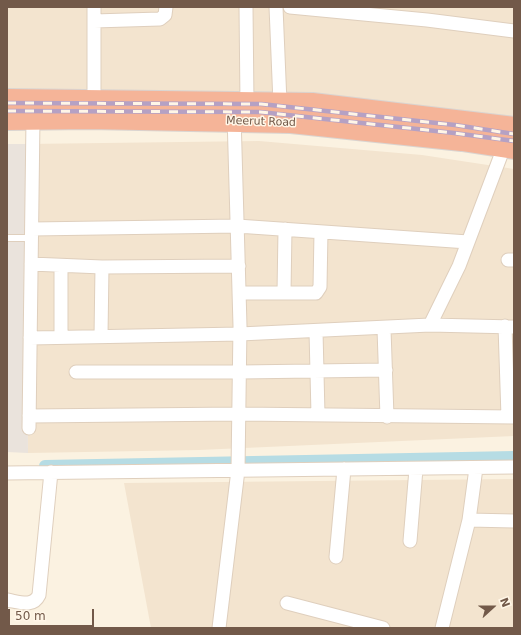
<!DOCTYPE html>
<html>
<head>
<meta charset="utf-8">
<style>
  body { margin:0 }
  #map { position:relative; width:521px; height:635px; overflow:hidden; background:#fbf2e1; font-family:"DejaVu Sans",sans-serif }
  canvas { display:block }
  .frame { position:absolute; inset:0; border:8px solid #725949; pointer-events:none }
  .north { position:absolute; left:473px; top:587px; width:40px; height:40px; -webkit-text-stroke:3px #fff6e7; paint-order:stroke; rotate:69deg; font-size:11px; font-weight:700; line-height:16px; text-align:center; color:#725949 }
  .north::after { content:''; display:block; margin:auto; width:14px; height:18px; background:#725949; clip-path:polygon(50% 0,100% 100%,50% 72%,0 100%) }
  .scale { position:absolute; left:8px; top:609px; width:86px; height:18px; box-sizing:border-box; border:2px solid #725949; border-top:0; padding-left:5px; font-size:12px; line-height:14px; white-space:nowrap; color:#725949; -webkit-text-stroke:3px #fff6e7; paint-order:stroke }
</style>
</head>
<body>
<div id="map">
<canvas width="521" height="635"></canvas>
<div class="frame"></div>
<div class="north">N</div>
<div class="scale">50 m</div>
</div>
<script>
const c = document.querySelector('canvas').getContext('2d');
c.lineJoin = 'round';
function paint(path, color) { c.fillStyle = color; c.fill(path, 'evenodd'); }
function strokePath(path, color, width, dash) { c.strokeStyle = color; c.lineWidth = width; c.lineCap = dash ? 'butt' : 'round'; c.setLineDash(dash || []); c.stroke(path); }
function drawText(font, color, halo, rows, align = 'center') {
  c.font = font + ' "DejaVu Sans",sans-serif'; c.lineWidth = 3; c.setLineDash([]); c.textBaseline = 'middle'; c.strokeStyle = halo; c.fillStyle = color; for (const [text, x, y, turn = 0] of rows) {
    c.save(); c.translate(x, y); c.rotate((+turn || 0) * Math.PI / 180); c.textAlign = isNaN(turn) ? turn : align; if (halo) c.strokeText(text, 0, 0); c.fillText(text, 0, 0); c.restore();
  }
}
paint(new Path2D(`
  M7,7H514V119L7,95Z
  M259,141L422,155L514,169V436L199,450L28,453L26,144Z
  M514,479V628H151L124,483Z`), '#f3e4cf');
paint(new Path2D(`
  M7,144H26L28,453L7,452Z`), '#eae3dc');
strokePath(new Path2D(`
  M45,466L514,457`), '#b6dce4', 12);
const lane = new Path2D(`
  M7,238H32`);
const street = new Path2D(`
  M94,7V102
  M246,7L247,103
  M276,7L280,103
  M290,7L427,20L514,31
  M94,21L160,19L165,15L166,7
  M32,229L237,226L468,242
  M508,260H514
  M31,264L102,267L239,266
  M239,293H316L320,287L321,232
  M284,293L285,229
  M430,325L459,266L504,147
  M505,326L508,417
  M384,329L387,417
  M316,331L318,415
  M101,336L102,267
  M61,337V266
  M30,338L240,334L430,325L514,327
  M76,372H240L386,370
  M29,416L239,414L514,417
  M29,428L33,119
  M7,473L514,467
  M469,520L514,521
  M410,541L416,469
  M336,557L344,469
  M7,600C19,602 33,608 39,595L51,472
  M287,603L383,628
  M219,628L238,470L240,326L234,115
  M442,628L469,520L476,468`);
const highway = new Path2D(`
  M7,100L312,104L514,128
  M7,119L89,118L291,122L462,140L514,148`);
strokePath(lane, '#dfcfbd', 8);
strokePath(street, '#dfcfbd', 15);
strokePath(highway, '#dad4d0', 24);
strokePath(lane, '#fff', 6);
strokePath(street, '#fff', 13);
strokePath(highway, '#f5b498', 22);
const rail = new Path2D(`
  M7,103L261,104L455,125L514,134
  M7,111L260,112L454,133L514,141`);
strokePath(rail, '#b5a1c4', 4.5);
strokePath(rail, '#fff6e7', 3, [9]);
drawText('11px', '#725949', '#fff6e7', [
  ["Meerut Road",261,122,2]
]);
</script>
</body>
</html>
